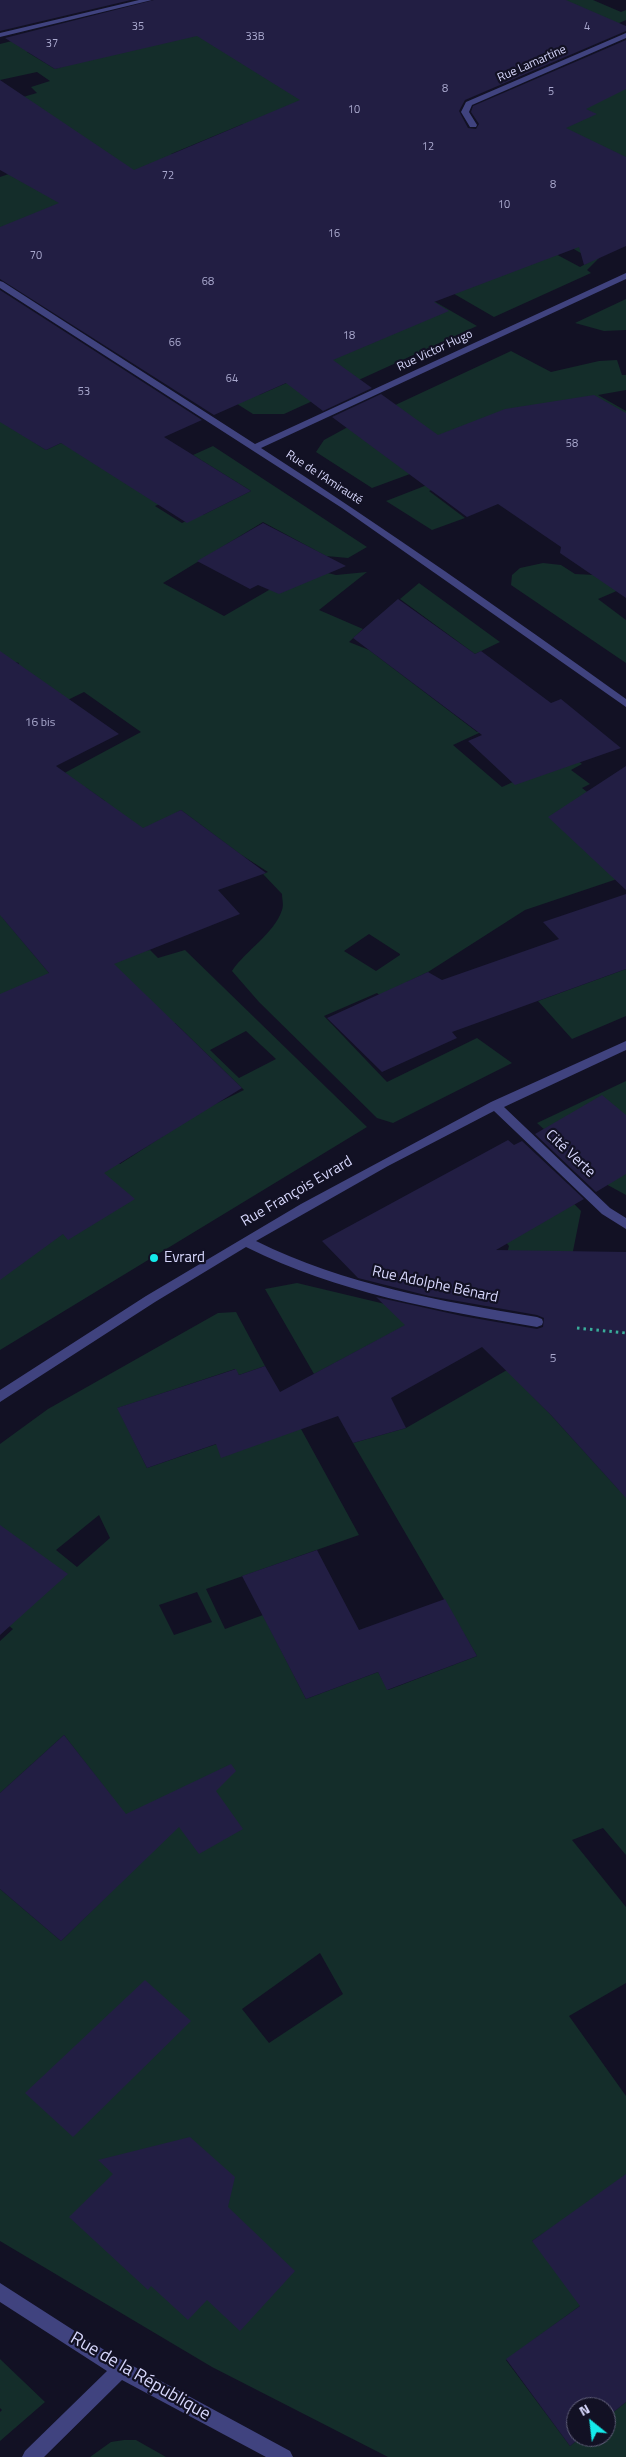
<!DOCTYPE html>
<html>
<head>
<meta charset="utf-8">
<style>
  body { margin:0 }
  #map { position:relative; width:626px; height:2457px; overflow:hidden; background:#121124; font-family:"Titillium Web",sans-serif }
  canvas { display:block }
  .north { position:absolute; left:566px; top:2397px; width:50px; height:50px; box-sizing:border-box; background:#121124; border:1px solid #61607a; border-radius:50%; rotate:331deg; font-size:14px; font-weight:700; line-height:20px; text-align:center; color:#d7d7fc }
  .north::after { content:''; display:block; margin:auto; width:18px; height:22px; background:#14eaea; clip-path:polygon(50% 0,100% 100%,50% 72%,0 100%) }
</style>
</head>
<body>
<div id="map">
<canvas width="626" height="2457"></canvas>
<div class="north">N</div>
</div>
<script>
const c = document.querySelector('canvas').getContext('2d');
c.lineJoin = 'round';
function paint(path, color) { c.fillStyle = color; c.fill(path, 'evenodd'); }
function strokePath(path, color, width, dash) { c.strokeStyle = color; c.lineWidth = width; c.lineCap = dash ? 'butt' : 'round'; c.setLineDash(dash || []); c.stroke(path); }
function drawText(font, color, halo, rows, align = 'center') {
  c.font = font + ' "Titillium Web",sans-serif'; c.lineWidth = 4.5; c.setLineDash([]); c.textBaseline = 'middle'; c.strokeStyle = halo; c.fillStyle = color; for (const [text, x, y, turn = 0] of rows) {
    c.save(); c.translate(x, y); c.rotate((+turn || 0) * Math.PI / 180); c.textAlign = isNaN(turn) ? turn : align; if (halo) c.strokeText(text, 0, 0); c.fillText(text, 0, 0); c.restore();
  }
}
paint(new Path2D(`
  M319,0H593L621,12L626,10V20L424,109L615,242L587,270L591,273L494,317L304,207L375,267L477,326L284,414H253L0,254V177L32,166L5,102L37,93L31,87L50,81L37,72L0,80V44L59,29ZM27,52L100,54L55,69ZM243,124L259,131L172,154H171ZM565,244L593,260L580,267L550,251ZM206,363L307,374L259,395Z
  M626,71V184L505,102Z
  M626,299V330L604,331L575,323Z
  M511,351L551,372L599,361L617,360L622,375H626V390L598,395L626,411V435L470,451L347,427L410,474L372,488L316,452L324,440L346,428Z
  M0,413L29,439L46,450L61,443L180,494L155,506L182,523L200,514L203,515L251,491L193,455L213,446L367,547L348,558L326,556L263,522L163,583L224,616L307,568L336,575L367,572L319,610L363,629L349,642L369,650L477,732L548,701L453,745L502,787L572,755L582,764L571,770L590,784L582,788L626,822V876L525,910L428,972L407,982L392,1007L377,993L324,1016L387,1082L477,1038L512,1063L393,1123L377,1118L259,1002L232,971C246,950 274,934 282,910C284,905 282,899 282,894L263,874L268,872L240,854L181,810L2,917L49,973L74,1032L49,967L150,950L158,958L185,950L367,1127L0,1350V850L85,812L105,801L85,787L29,792L141,732L84,692L0,733L1,699L19,663L0,659ZM369,934L400,954V955L376,971L344,951ZM175,1023L244,1090L203,1110L120,1164L50,1105L129,1046ZM246,1031L276,1059L239,1078L210,1050Z
  M530,445L486,470L429,491L465,518L432,530L386,501Z
  M543,563L561,565L575,574L595,575L626,587L598,599L626,620V663L511,585L512,575L520,568Z
  M419,583L500,642L475,654L400,599Z
  M626,969V1016L572,1039L538,1001Z
  M626,1081V1195L604,1183L537,1123Z
  M550,1179L581,1211L567,1281L502,1270L509,1246L504,1240Z
  M297,1283L427,1314L314,1374L265,1289Z
  M236,1312L265,1366L239,1375L235,1369L118,1408L147,1468L266,1427L301,1429L359,1535L206,1589L225,1629L263,1615L306,1699L378,1672L388,1690L477,1656L353,1443L406,1428L507,1370L551,1415L619,1490L626,1487V1855L603,1828L572,1840L626,1907V1983L569,2016L626,2096V2241L560,2222L532,2241L610,2284L506,2360L570,2446L581,2437H606V2418L626,2402V2457H388L212,2367L0,2241V1889L61,1941L125,1878L112,1797L64,1735L0,1793V1641L13,1629L0,1619V1444L48,1409L218,1313ZM99,1515L110,1538L77,1567L56,1550ZM197,1592L212,1622L174,1635L159,1605ZM320,1953L343,1994L269,2043L242,2009Z
  M0,2359L45,2402L0,2441V2412L2,2410L0,2408Z
  M124,2440H136L166,2457H90L111,2442Z`), '#142d2a');
paint(new Path2D(`
  M0,0H131L0,31Z
  M154,0H566L626,26V31L465,100L459,111L468,128L476,129L479,124L471,112L473,106L626,40V89L586,109L597,114L566,128L626,157V246L584,265L579,247L434,302L449,311L333,360L372,388L323,411L286,383L214,415L0,279V227L59,203L0,170V80L134,170L300,100L197,36L55,69L5,38Z
  M0,290L202,420L164,437L251,491L187,523L61,443L46,450L0,422Z
  M381,394L438,435L505,409L594,395L626,413V598L560,553L561,547L498,504L467,517L332,417Z
  M263,523L346,566L279,594L258,585L250,589L197,561Z
  M398,599L475,654L481,651L551,703L561,699L621,748L515,785L468,741L482,735L353,638Z
  M0,651L119,734L56,766L143,828L181,810L266,873L218,890L240,914L114,964L242,1088L104,1173L135,1199L68,1240L63,1234L0,1280V994L49,973L0,915Z
  M626,766V890L548,817Z
  M626,894V969L452,1032L457,1038L382,1072L327,1018L428,972L442,980L559,939L543,922Z
  M602,1095L626,1115V1174L596,1192L535,1134Z
  M508,1140L514,1145L522,1141L584,1199L496,1250L626,1252V1498L551,1415L482,1347L391,1398L406,1428L353,1443L338,1416L221,1458L216,1444L147,1468L117,1408L236,1369L239,1375L265,1366L280,1392L405,1325L376,1297L462,1316L537,1329L543,1327L544,1318L537,1315L429,1296L358,1278L322,1241Z
  M0,1525L68,1574L0,1635Z
  M317,1550L359,1630L445,1599L477,1656L387,1690L378,1672L306,1699L242,1576Z
  M64,1735L126,1814L231,1764L236,1771L216,1791L243,1829L199,1854L179,1827L61,1941L0,1889V1793Z
  M145,1980L191,2021L73,2137L25,2093Z
  M190,2137L235,2177L228,2207L295,2271L240,2331L207,2300L188,2320L151,2286L148,2290L69,2217L113,2174L98,2160Z
  M626,2174V2402L606,2418V2407H576V2437H581L570,2446L506,2359L580,2306L532,2241Z`), '#221e43');
strokePath(new Path2D(`
  M577,1328L626,1333`), '#39ad9a', 3, [2.5, 4]);
paint(new Path2D(`
  M139,0H152L0,37V33Z
  M626,33V38L472,105L469,112L477,125L476,127H470L461,112L466,102Z
  M626,273V279L261,448C385,528 506,613 626,699V707L342,508L0,288V281L3,282L255,444Z
  M626,1041V1050L504,1107L610,1208L626,1218V1229L602,1214L494,1111L388,1166L256,1241C345,1285 440,1301 537,1317L542,1319L543,1322L542,1325L537,1327C437,1310 338,1293 246,1247L155,1302L0,1402V1390L146,1296L301,1204L491,1102Z
  M0,2283L109,2353L290,2451L293,2457H266L122,2380L44,2457H22L25,2451L107,2371L0,2302Z`), '#40437f');
for (const [x, y, r, color] of [
  [154,1258,5,"#14eaea"]
]) { const dot = new Path2D(); dot.arc(x, y, r, 0, 2 * Math.PI); c.fillStyle = color; c.fill(dot); strokePath(dot, '#121124', 2); }
drawText('11px', '#aaa9ce', null, [
  ["35",138,27],
  ["4",587,27],
  ["33B",255,37],
  ["37",52,44],
  ["8",445,89],
  ["5",551,92],
  ["10",354,110],
  ["12",428,147],
  ["72",168,176],
  ["8",553,185],
  ["10",504,205],
  ["16",334,234],
  ["70",36,256],
  ["68",208,282],
  ["18",349,336],
  ["66",175,343],
  ["64",232,379],
  ["53",84,392],
  ["58",572,444]
]);
drawText('12px', '#d7d7fc', '#121124', [
  ["Rue Lamartine",532,64,-24],
  ["Rue Victor Hugo",435,351,-25],
  ["Rue de l'Amirauté",324,478,33]
]);
drawText('12px', '#aaa9ce', null, [
  ["16 bis",40,723],
  ["5",553,1359]
]);
drawText('15px', '#d7d7fc', '#121124', [
  ["Cité Verte",570,1154,43],
  ["Rue François Evrard",297,1192,-30],
  ["Rue Adolphe Bénard",435,1285,12]
]);
drawText('15px', '#d7d7fc', '#121124', [
  ["Evrard",164,1258]
], 'left');
drawText('18px', '#d7d7fc', '#121124', [
  ["Rue de la République",140,2377,30]
]);
</script>
</body>
</html>
